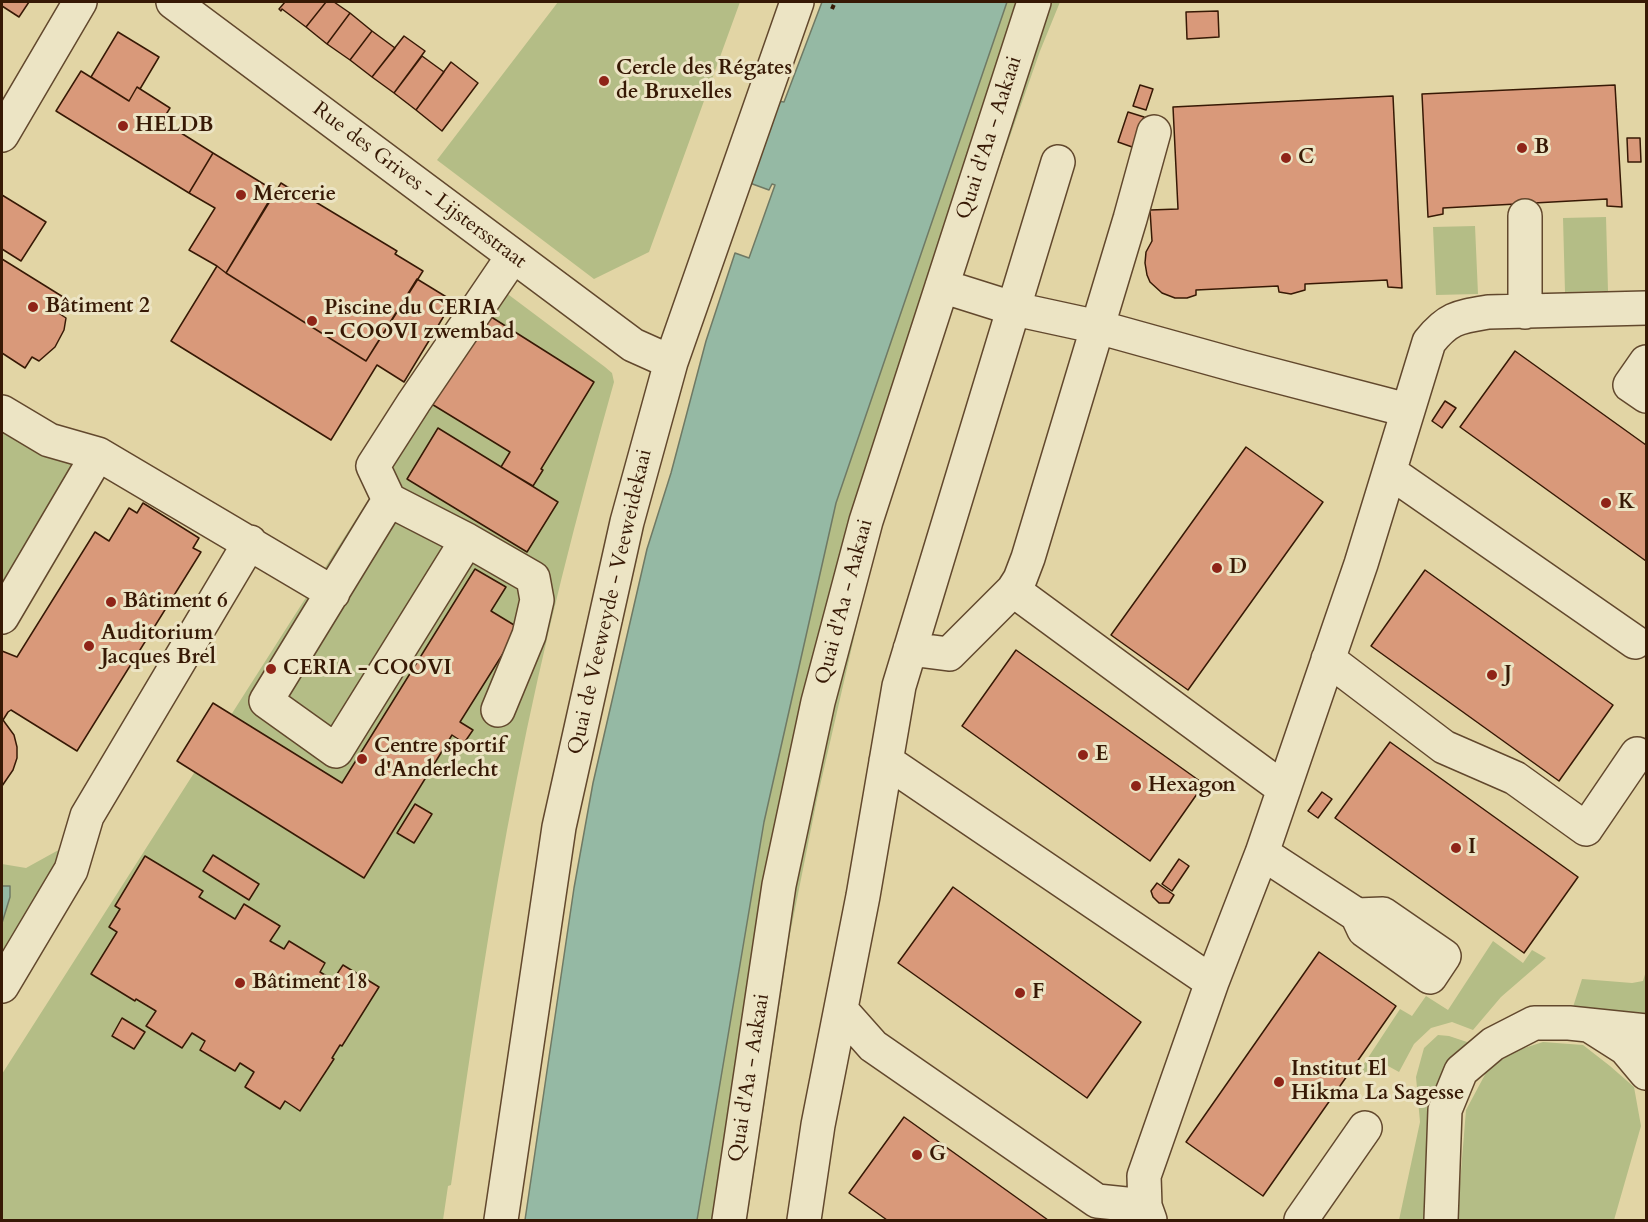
<!DOCTYPE html>
<html>
<head>
<meta charset="utf-8">
<style>
  body { margin:0 }
  #map { position:relative; width:1648px; height:1222px; overflow:hidden; background:#e2d5a5; font-family:Cardo,serif }
  canvas { display:block }
  .frame { position:absolute; inset:0; border:3px solid #371905; pointer-events:none }
</style>
</head>
<body>
<div id="map">
<canvas width="1648" height="1222"></canvas>
<div class="frame"></div>
</div>
<script>
const c = document.querySelector('canvas').getContext('2d');
c.lineJoin = 'round';
function paint(path, color) { c.fillStyle = color; c.fill(path, 'evenodd'); }
function strokePath(path, color, width, dash) { c.strokeStyle = color; c.lineWidth = width; c.lineCap = dash ? 'butt' : 'round'; c.setLineDash(dash || []); c.stroke(path); }
function drawText(font, color, halo, rows, align = 'center') {
  c.font = font + ' Cardo,serif'; c.lineWidth = 6; c.setLineDash([]); c.textBaseline = 'middle'; c.strokeStyle = halo; c.fillStyle = color; for (const [text, x, y, turn = 0] of rows) {
    c.save(); c.translate(x, y); c.rotate((+turn || 0) * Math.PI / 180); c.textAlign = isNaN(turn) ? turn : align; if (halo) c.strokeText(text, 0, 0); c.fillText(text, 0, 0); c.restore();
  }
}
paint(new Path2D(`
  M558,2H740L649,252L594,279L437,160Z
  M1007,2H1060L1040,51L956,290L879,529L817,799L790,934L747,1220H697L764,822L836,503Z
  M1606,217L1608,291L1565,292L1563,218Z
  M1475,226L1478,294L1436,295L1433,227Z
  M501,289L605,367L612,373L614,382C577,513 543,645 517,778C490,913 471,1049 451,1185L448,1186L443,1220H2V1074L430,403Z
  M2,407L89,460L2,588Z
  M64,847L2,984V864L26,868Z
  M1493,941L1523,963L1532,950L1546,958L1501,997L1473,1030L1452,1022L1431,1028L1414,1044L1399,1072L1379,1061L1368,1076L1360,1070L1400,1009L1412,1016L1426,996L1448,1010Z
  M1646,971V1013L1632,1015L1573,1007L1582,979L1632,983L1643,981Z
  M1438,1035L1449,1036L1470,1043L1427,1216L1424,1220H1399L1420,1122L1416,1077L1424,1048Z
  M1543,1042L1583,1045L1610,1066L1634,1087L1641,1126L1614,1220H1457L1466,1110L1488,1069L1515,1051Z`), '#b4bd86');
const water = new Path2D(`
  M822,2H1007L836,503L764,822L697,1220H525L574,888L593,783L647,549L671,473L706,341L735,253L749,258L775,185L772,184L769,190L747,182L777,101L784,102Z
  M2,886H10V897L2,923Z`);
paint(water, '#95b9a4');
strokePath(water, '#6f7964', 1.5);
const building = new Path2D(`
  M2,2H29L19,17L2,6Z
  M285,2H326L306,27L282,9L281,11L279,9Z
  M326,2H334L350,13L327,44L306,27Z
  M1218,11L1219,37L1187,39L1186,12Z
  M350,13L372,31L350,60L327,44Z
  M372,31L395,48L372,77L350,60Z
  M118,32L159,57L140,89L137,87L129,101L91,77Z
  M404,36L425,51L394,93L372,77Z
  M422,56L444,72L416,110L394,93Z
  M451,62L478,83L442,131L416,110Z
  M81,71L129,101L137,87L170,108L162,121L213,153L189,193L56,111Z
  M1140,85L1153,89L1146,110L1133,106Z
  M1615,85L1622,207L1607,206V199L1443,208V214L1428,217L1422,94Z
  M1393,96L1402,288L1388,287L1387,280L1305,284V290L1291,294L1279,292L1278,286L1196,290V295L1187,298H1175L1162,293L1150,282L1147,275L1145,263L1146,252L1152,241L1150,210L1178,209L1173,107Z
  M1128,112L1144,117L1135,148L1118,142Z
  M1627,138H1640L1641,162H1628Z
  M213,153L275,191L226,273L217,266L189,250L215,208L189,193Z
  M281,183L308,200L309,198L397,251L395,254L423,271L366,361L226,273Z
  M2,195L46,222L21,261L2,249Z
  M2,259L68,300L60,314L66,318L64,330L55,347L39,361L32,357L25,368L2,353Z
  M217,266L226,273L366,361L417,279L453,301L404,382L377,365L331,440L171,341Z
  M485,313L594,382L541,469L543,470L533,486L501,467L510,452L430,403Z
  M1515,351L1646,445V561L1460,427Z
  M1445,401L1456,408L1442,428L1432,421Z
  M438,428L558,502L527,552L407,479Z
  M1246,447L1323,502L1188,690L1111,635Z
  M143,503L199,538L193,548L201,552L77,751L11,710L8,712L3,720L14,735L17,747V758L13,770L2,786V651L17,657L95,532L109,541L129,508L137,513Z
  M475,569L506,587L491,611L519,628L460,722L473,730L464,743L452,735L364,878L177,761L213,703L342,783Z
  M1425,570L1613,705L1559,781L1371,646Z
  M1016,650L1204,784L1150,861L962,726Z
  M1390,742L1578,877L1524,953L1335,818Z
  M1322,792L1332,799L1318,818L1308,811Z
  M415,804L432,814L414,843L397,833Z
  M213,855L259,884L249,900L203,871Z
  M145,856L203,891L199,897L235,919L244,904L280,926L270,941L284,949L289,941L325,963L320,972L333,980L343,965L379,987L342,1046L340,1045L332,1058L334,1059L300,1111L285,1101L280,1109L245,1087L254,1072L240,1063L235,1071L200,1050L205,1041L192,1033L182,1048L146,1026L156,1011L136,999L135,1001L91,974L117,932L109,927L120,909L115,906Z
  M1179,859L1189,866L1172,891L1162,884Z
  M1157,883L1174,895L1169,903H1159L1153,897L1151,891Z
  M953,887L1141,1022L1087,1098L898,963Z
  M1319,952L1396,1006L1263,1196L1186,1142Z
  M122,1018L145,1032L134,1049L112,1036Z
  M904,1117L1048,1220H887L849,1193Z`);
paint(building, '#d9997a');
strokePath(building, '#371905', 1.5);
const minor = new Path2D(`
  M173,2L633,345L671,362
  M1154,132L1130,219L1028,558L1020,579L1013,590L1284,789
  M2,135L80,2
  M1525,216V312
  M942,286L1015,309L1098,327L1242,367L1407,410
  M1646,362L1630,385L1646,396
  M2,412L49,440L98,454L333,593
  M1390,472L1635,642
  M389,500L266,701L336,751L467,540
  M2,617L98,454
  M910,649L949,654L1013,590
  M1328,659L1444,747L1515,778L1586,829L1637,754
  M498,710L529,635L537,600L533,578L467,540L389,500L373,466L414,402L513,256
  M886,761L1212,982
  M1262,853L1357,915L1364,930L1430,977L1444,956L1383,914L1357,915
  M2,986L71,870L87,816L250,542
  M841,1010L873,1046L1097,1201L1145,1206
  M1592,1027L1625,1048L1646,1073
  M501,1220L559,827L627,522L671,362L797,2
  M729,1220L779,885L818,702L866,521L1034,2
  M804,1220L818,1125L863,896L899,686L1058,162
  M1150,1220L1145,1206L1144,1176L1212,982L1262,853L1339,628L1361,564L1429,342C1448,318 1458,317 1488,312L1646,308
  M1301,1220L1365,1128
  M1441,1220L1445,1110L1461,1071L1493,1044L1534,1023H1569L1646,1031`);
strokePath(minor, '#62482d', 36);
strokePath(new Path2D(`
  M832,9L835,2`), '#371905', 4, [4.5, 3]);
strokePath(minor, '#ece4c4', 33);
for (const [x, y, r, color] of [
  [604,81,6,"#8f2418"],
  [123,126,6,"#8f2418"],
  [1522,148,6,"#8f2418"],
  [1286,158,6,"#8f2418"],
  [241,195,6,"#8f2418"],
  [33,307,6,"#8f2418"],
  [312,321,6,"#8f2418"],
  [1606,503,6,"#8f2418"],
  [1217,568,6,"#8f2418"],
  [111,602,6,"#8f2418"],
  [89,646,6,"#8f2418"],
  [271,669,6,"#8f2418"],
  [1492,675,6,"#8f2418"],
  [1083,755,6,"#8f2418"],
  [362,759,6,"#8f2418"],
  [1136,786,6,"#8f2418"],
  [1456,848,6,"#8f2418"],
  [240,983,6,"#8f2418"],
  [1020,993,6,"#8f2418"],
  [1279,1082,6,"#8f2418"],
  [917,1155,6,"#8f2418"]
]) { const dot = new Path2D(); dot.arc(x, y, r, 0, 2 * Math.PI); c.fillStyle = color; c.fill(dot); strokePath(dot, '#ece4c4', 2); }
drawText('bold 21px', '#371905', '#ece4c4', [
  ["Cercle des Régates",616,69],
  ["de Bruxelles",616,93],
  ["HELDB",135,126],
  ["B",1534,148],
  ["C",1298,158],
  ["Mercerie",253,195],
  ["Bâtiment 2",45,307],
  ["Piscine du CERIA",324,309],
  ["- COOVI zwembad",324,333],
  ["K",1618,503],
  ["D",1229,568],
  ["Bâtiment 6",123,602],
  ["Auditorium",101,634],
  ["Jacques Brel",101,658],
  ["CERIA - COOVI",283,669],
  ["J",1504,675],
  ["Centre sportif",374,747],
  ["d'Anderlecht",374,771],
  ["E",1095,755],
  ["Hexagon",1148,786],
  ["I",1468,848],
  ["Bâtiment 18",252,983],
  ["F",1032,993],
  ["Institut El",1291,1070],
  ["Hikma La Sagesse",1291,1094],
  ["G",929,1155]
], 'left');
drawText('21px', '#371905', '#ece4c4', [
  ["Quai d'Aa - Aakaai",990,138,-72],
  ["Rue des Grives - Lijstersstraat",419,186,37],
  ["Quai de Veeweyde - Veeweidekaai",611,602,-77],
  ["Quai d'Aa - Aakaai",845,602,-75],
  ["Quai d'Aa - Aakaai",750,1078,-81]
]);
</script>
</body>
</html>
